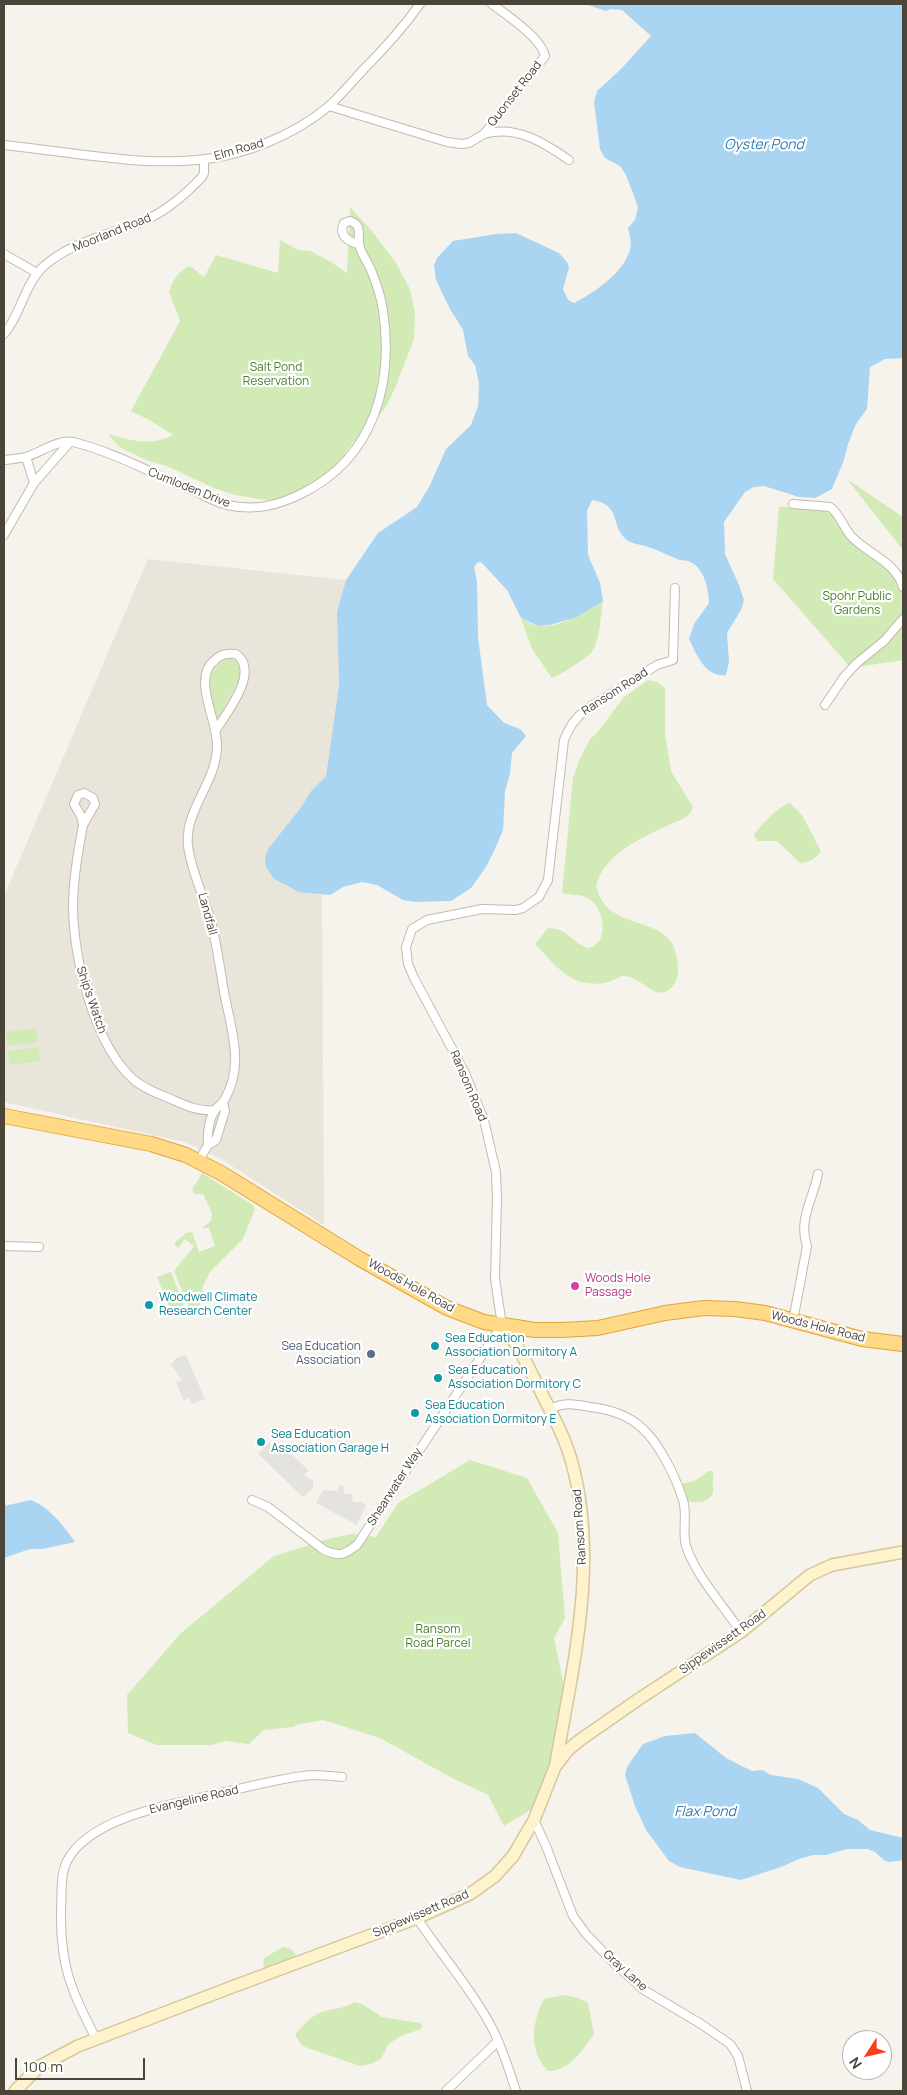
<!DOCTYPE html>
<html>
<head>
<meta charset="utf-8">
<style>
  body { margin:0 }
  #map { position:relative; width:907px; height:2095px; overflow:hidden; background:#f6f3ec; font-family:Manrope,sans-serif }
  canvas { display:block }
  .frame { position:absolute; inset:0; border:5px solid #4b4439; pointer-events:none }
  .north { position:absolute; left:842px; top:2030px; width:50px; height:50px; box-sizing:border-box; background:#fff; border:1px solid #b7b4b0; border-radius:50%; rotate:235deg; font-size:14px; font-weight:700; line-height:20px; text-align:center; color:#4b4439 }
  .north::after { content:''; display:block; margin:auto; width:18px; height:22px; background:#fc3f1d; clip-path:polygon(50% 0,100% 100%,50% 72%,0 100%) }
  .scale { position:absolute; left:15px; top:2058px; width:130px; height:22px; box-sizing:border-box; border:2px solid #4b4439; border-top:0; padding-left:6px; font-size:15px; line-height:18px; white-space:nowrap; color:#4b4439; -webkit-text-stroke:4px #fff; paint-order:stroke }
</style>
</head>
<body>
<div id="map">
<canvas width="907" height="2095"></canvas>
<div class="frame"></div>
<div class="north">N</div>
<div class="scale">100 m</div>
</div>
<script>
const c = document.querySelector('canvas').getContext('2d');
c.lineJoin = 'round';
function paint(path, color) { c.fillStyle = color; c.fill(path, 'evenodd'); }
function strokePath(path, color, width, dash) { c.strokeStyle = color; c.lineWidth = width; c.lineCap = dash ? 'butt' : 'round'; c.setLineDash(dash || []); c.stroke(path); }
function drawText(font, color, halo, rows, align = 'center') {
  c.font = font + ' Manrope,sans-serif'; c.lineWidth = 4.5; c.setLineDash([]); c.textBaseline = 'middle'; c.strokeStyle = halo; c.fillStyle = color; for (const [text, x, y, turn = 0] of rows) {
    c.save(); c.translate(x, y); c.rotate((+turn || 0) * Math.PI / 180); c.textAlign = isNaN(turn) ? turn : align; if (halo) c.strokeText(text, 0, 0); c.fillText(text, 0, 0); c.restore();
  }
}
paint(new Path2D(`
  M148,559L346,580L337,612L339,685L326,776L311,791L302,806L268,849L270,873L275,879L288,887L322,895L324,1225L221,1159L184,1142L4,1102V896Z`), '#eae5da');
paint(new Path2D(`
  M350,207L372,231L396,263L410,289L415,314L414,339L396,386L387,405L370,428L354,441L335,468L320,479L277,502L235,495L214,488L169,467L146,460L118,446L108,434C131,440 150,447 173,435L151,421L131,411L180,321L169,292C173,280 178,271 190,266L204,277L216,255L278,273L280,240L298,250L310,251L331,262L347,273Z
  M847,479L903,517V550Z
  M816,506L842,520L863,548L892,572L903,570V660L851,668L773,579L779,507Z
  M603,601C600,617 601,641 590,654C585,659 564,672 557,676L552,678L532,649L521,618C526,621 533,626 539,626C558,629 587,611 603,601Z
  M230,658L239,662L241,675L218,718L210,693L209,676L222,661Z
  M648,680L657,682L665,688V733L671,771L693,807C689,819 679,820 669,825C641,838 604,854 596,886C598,893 601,901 606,906C634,933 679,916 678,972C678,977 676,981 673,986C656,1006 641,974 622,976C618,977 613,981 608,982C600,985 587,984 578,981C559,973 549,958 535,944L548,928C568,928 572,943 588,948C610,944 605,908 589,899C581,893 572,896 562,893L573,778L579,761L590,739L597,733L624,697Z
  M790,803L802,815L821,851C816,859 810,862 800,863L777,841H757L754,835C759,826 780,805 790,803Z
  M36,1028L38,1042L8,1046L6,1032Z
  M39,1047L40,1061L10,1065L8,1051Z
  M202,1173L253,1205L255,1209L243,1239L210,1272L203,1286L199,1309L191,1312L174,1271L194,1246L185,1239L178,1248L174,1243L186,1233L192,1232L199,1252L215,1246L209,1228H202L211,1221L212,1213L203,1194H195L192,1190Z
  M171,1272L184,1306L171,1311L157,1277Z
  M470,1460L527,1478L558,1533L565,1618L554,1638L568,1705L544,1802L504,1826L488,1795L452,1778L380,1738L323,1720L296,1725L293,1727L264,1730L249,1744L224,1741L212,1745H156L128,1733L127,1695L181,1633L274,1556L332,1538L352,1534L376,1537L398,1503Z
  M709,1471H712L714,1474C712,1480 713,1483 713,1490C713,1503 696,1503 687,1501L681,1484L694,1481Z
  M283,1947L291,1949L296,1955L295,1958L263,1970L264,1958Z
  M564,1995L578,1998L588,2003L594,2034C584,2049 568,2072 548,2071C528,2051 532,2022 544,1999Z
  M354,2002L362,2004L382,2017L420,2023L422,2025L421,2029L401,2036L393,2041L388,2045L381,2059L371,2064L360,2066L302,2046L295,2035C301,2027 312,2015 322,2012C333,2008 345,2009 354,2002Z`), '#d2eab5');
paint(new Path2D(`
  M186,1355L205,1399L192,1404L189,1398L184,1401L176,1382L182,1380L171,1365L176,1358Z
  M269,1442L277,1449L281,1444L309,1471L304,1475L313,1481V1488L303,1497L258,1454Z
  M340,1485L343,1486L345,1494H353L352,1501L357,1503L360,1501L366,1505L357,1525L316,1503L323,1490L337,1491Z`), '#e5e3e0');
paint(new Path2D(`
  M585,4H903V358L885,359L870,367L867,409L856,424L848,444L844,460L832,489L815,498L799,497L764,486L754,487L745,492L724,522L725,554L739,585L744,600L741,610L727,633L729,662L726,675C706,678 696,654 689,639L694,624L709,603C709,589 704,566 688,561C684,560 681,561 677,559C667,555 658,550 648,547C641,544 634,545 627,540C609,526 623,505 592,500L587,511L588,555L600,583L603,601L577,617L550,625L538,626L521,618L507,590L482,563L478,562L474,567L477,582L478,637L487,705L504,723L520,729L526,736L512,753L510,774L505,791L503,830L494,851L486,867L471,888L451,901L416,902L403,900L377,885L362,882L343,887L330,895L299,892L274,879L266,867L265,858L268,849L302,806L311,791L326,776L339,685L337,612L346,580L378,533L417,507L430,485L446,449L471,425L478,406L479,383L475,365L468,356L463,330L450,309L436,280L434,265L437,258L453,241L496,234L516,233L559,253L567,262L569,267L563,289L568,300L574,303C594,293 630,269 631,243C631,239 629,233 628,228L635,220L638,207L626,175L620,166L605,158L600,149L594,102L597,91L621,69L651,36L622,10L611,9L606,11Z
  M31,1500C49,1507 64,1526 75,1542L42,1549H30L4,1558V1506Z
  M695,1733L726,1758L752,1771L762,1770L771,1775L798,1779L818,1788L844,1814L858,1820L870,1830L903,1838V1860L890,1862L885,1861L875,1852L868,1849H847L826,1855H813L799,1859L781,1867L741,1880L680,1867L669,1861L646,1830L635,1806L625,1775L627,1767L643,1744L665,1736Z`), '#a9d4f2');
const minor = new Path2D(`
  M329,106L447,142L461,144L469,143L484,134L545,56C541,38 507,15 492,4
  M484,134C516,125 543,142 569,160
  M4,145C64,151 138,166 197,160C243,156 293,136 329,106C341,95 352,82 363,70C384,49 403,28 420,4
  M4,254L37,273
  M4,334C21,315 24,284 44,266C71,242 108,235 141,222C164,213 185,195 202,177L204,173V159
  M4,460C11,459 19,459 26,457C40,453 58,439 73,442C114,452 153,474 192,490C203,495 215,502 227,505C255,511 277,506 303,493C374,457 394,384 383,310C381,297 376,282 371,270C368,262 359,251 359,243C358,233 362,225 350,221L344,223C338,235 348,242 359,244
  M34,483L70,442
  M793,504L830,507C840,514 843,527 851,536C869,555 895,561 903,587
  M4,535L34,483L26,457
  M825,705L844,677L857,663L884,641L903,619
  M84,793L93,798L95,804L83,825L81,816L74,804L78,795Z
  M83,825C78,852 73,880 73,908C74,959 94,1045 134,1080C143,1087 153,1092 164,1096C181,1103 195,1112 214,1110
  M208,1145C207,1134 209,1117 216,1109C218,1106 222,1104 224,1101C232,1087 236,1069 235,1053C234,1035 229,1016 225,997C220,970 217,942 209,915C202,893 191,869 188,846C184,810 217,782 217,746C218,720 191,678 215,660C221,654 227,653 236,654C260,671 228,711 216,730
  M199,1160L208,1145L216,1140L225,1111L223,1102
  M4,1246L39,1247
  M793,1321L807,1246C798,1220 813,1199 818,1174
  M550,1409C564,1402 575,1404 590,1407C608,1409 628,1415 642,1428C660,1444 676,1478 683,1500C688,1516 681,1534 687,1549C699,1580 723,1605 741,1632
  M252,1500L268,1507L324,1550C340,1557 344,1555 357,1545L502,1325L495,1279L497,1198L496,1172L484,1120L465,1073L414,978L408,964L406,947L412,929L427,920L482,909L516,910L523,908L539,897L548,880L564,740C570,726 575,718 587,709L657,665L673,660L675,588
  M534,1820L546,1846L573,1916L586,1934L614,1963L644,1990L701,2024L730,2044L738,2056L747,2091
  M417,1918C441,1955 471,1988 491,2026C502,2046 509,2070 516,2091
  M96,2039C71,1989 60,1967 61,1910C62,1895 60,1875 67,1861C89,1819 166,1805 208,1796C242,1789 277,1778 312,1775C322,1775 332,1776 342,1777
  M446,2091L497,2042`);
const secondary = new Path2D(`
  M502,1325C519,1345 528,1367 540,1390C552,1414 565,1437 572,1463C599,1562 573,1665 556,1763
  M15,2091L40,2066L78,2046L232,1987L417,1918L470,1894L495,1876L513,1856L534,1820L555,1767L568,1750L580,1740L639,1699L741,1632L810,1575L832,1565L903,1552`);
const trunk = new Path2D(`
  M4,1116L151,1144L186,1155L221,1173L360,1259L447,1308L484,1322L535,1330H562L598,1328L665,1313L704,1308L735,1309L765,1313L862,1339L903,1344`);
strokePath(minor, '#c2bbae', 10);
strokePath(secondary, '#d6c79b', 14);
strokePath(trunk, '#e0a43c', 16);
strokePath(minor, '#fff', 8);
strokePath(secondary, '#fff3cd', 11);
strokePath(trunk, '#ffd985', 14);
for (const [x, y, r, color] of [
  [575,1286,5,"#d1479c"],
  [149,1305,5,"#0f9aa8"],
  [435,1346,5,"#0f9aa8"],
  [371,1354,5,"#5c6f8a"],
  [438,1378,5,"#0f9aa8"],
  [415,1413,5,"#0f9aa8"],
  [261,1442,5,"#0f9aa8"]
]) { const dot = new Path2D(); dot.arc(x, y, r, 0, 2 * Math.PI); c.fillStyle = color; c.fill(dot); strokePath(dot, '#fff', 2); }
drawText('12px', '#4b4439', '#fff', [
  ["Quonset Road",515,94,-52],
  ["Elm Road",239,150,-16],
  ["Moorland Road",112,233,-22],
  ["Cumloden Drive",189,488,22],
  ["Ransom Road",615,692,-33],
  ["Landfall",207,914,75],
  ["Ship's Watch",91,1000,71],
  ["Ransom Road",468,1086,67],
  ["Woods Hole Road",411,1286,29],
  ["Woods Hole Road",818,1327,14],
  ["Shearwater Way",395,1487,-57],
  ["Ransom Road",580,1527,-94],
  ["Sippewissett Road",723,1642,-35],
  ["Evangeline Road",194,1800,-13],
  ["Sippewissett Road",421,1914,-23],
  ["Gray Lane",625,1971,42]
]);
drawText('12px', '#4a7f2a', '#fff', [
  ["Salt Pond",276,368],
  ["Reservation",276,382],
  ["Spohr Public",857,597],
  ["Gardens",857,611],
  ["Ransom",438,1630],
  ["Road Parcel",438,1644]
]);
drawText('12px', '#b23c85', '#fff', [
  ["Woods Hole",585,1279],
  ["Passage",585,1293]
], 'left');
drawText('12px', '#0d838f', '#fff', [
  ["Woodwell Climate",159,1298],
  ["Research Center",159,1312],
  ["Sea Education",445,1339],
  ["Association Dormitory A",445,1353],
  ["Sea Education",448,1371],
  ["Association Dormitory C",448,1385],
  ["Sea Education",425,1406],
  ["Association Dormitory E",425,1420],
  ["Sea Education",271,1435],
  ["Association Garage H",271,1449]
], 'left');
drawText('12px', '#4e5e75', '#fff', [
  ["Sea Education",361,1347],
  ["Association",361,1361]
], 'right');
drawText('italic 14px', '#2e7ab2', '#fff', [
  ["Oyster Pond",764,145],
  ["Flax Pond",705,1812]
]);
</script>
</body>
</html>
